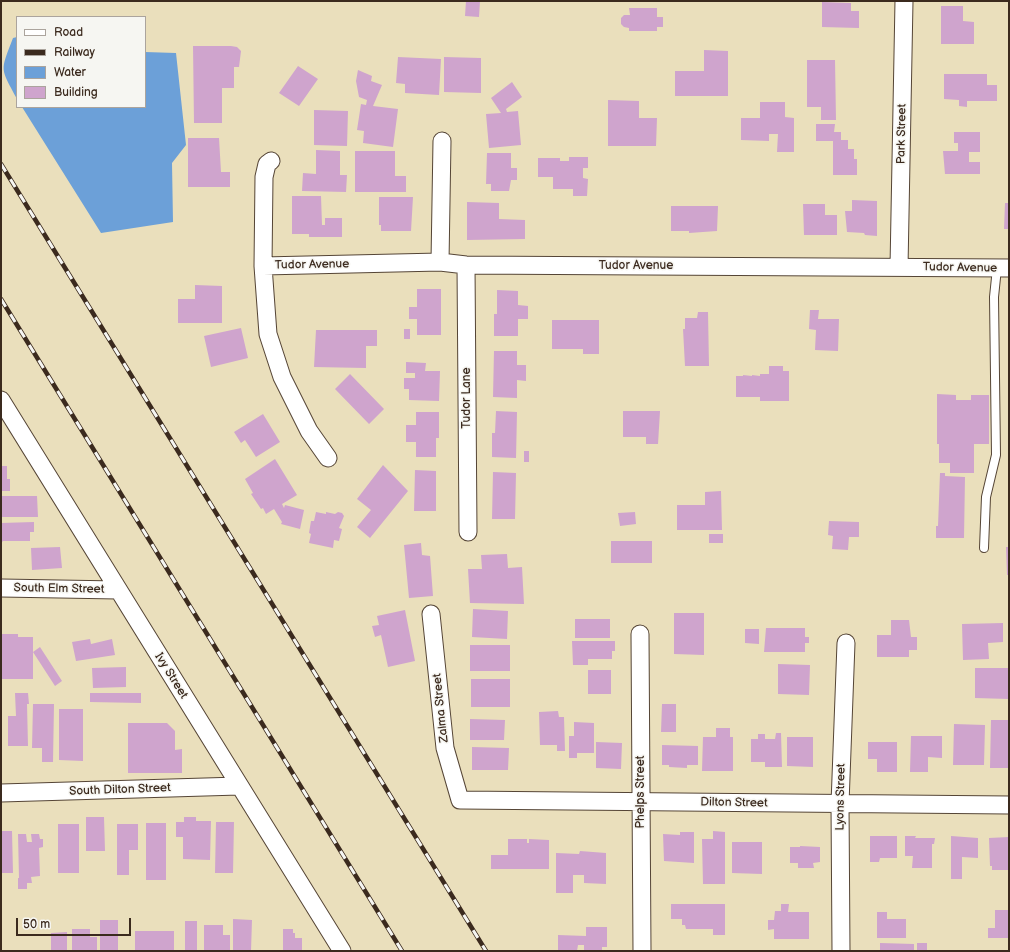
<!DOCTYPE html>
<html>
<head>
<meta charset="utf-8">
<style>
  body { margin:0 }
  #map { position:relative; width:1010px; height:952px; overflow:hidden; background:#eadfbc; font-family:"Balsamiq Sans",sans-serif }
  canvas { display:block }
  .frame { position:absolute; inset:0; border:2px solid #3b2a1e; pointer-events:none }
  .legend { position:absolute; left:16px; top:16px; width:130px; height:92px; box-sizing:border-box; background:#f6f6f2; border:1px solid #aba49d; margin:0; padding:5px 7px; list-style:none; font-size:12px; color:#3b2a1e }
  .legend li { display:flex; align-items:center; gap:8px; height:20px }
  .legend b { width:20px; border:1px solid #aba49d }
  .scale { position:absolute; left:16px; top:918px; width:115px; height:18px; box-sizing:border-box; border:2px solid #3b2a1e; border-top:0; padding-left:5px; font-size:12px; line-height:14px; white-space:nowrap; color:#3b2a1e; -webkit-text-stroke:3px #f6f6f2; paint-order:stroke }
</style>
</head>
<body>
<div id="map">
<canvas width="1010" height="952"></canvas>
<div class="frame"></div>
<ul class="legend">
<li><b style="height:5px;background:#fff"></b>Road</li>
<li><b style="height:5px;background:#3b2a1e"></b>Railway</li>
<li><b style="height:11px;background:#6ca0d8"></b>Water</li>
<li><b style="height:11px;background:#cfa4cd"></b>Building</li>
</ul>
<div class="scale">50 m</div>
</div>
<script>
const c = document.querySelector('canvas').getContext('2d');
c.lineJoin = 'round';
function paint(path, color) { c.fillStyle = color; c.fill(path, 'evenodd'); }
function strokePath(path, color, width, dash) { c.strokeStyle = color; c.lineWidth = width; c.lineCap = dash ? 'butt' : 'round'; c.setLineDash(dash || []); c.stroke(path); }
function drawText(font, color, halo, rows, align = 'center') {
  c.font = font + ' "Balsamiq Sans",sans-serif'; c.lineWidth = 3; c.setLineDash([]); c.textBaseline = 'middle'; c.strokeStyle = halo; c.fillStyle = color; for (const [text, x, y, turn = 0] of rows) {
    c.save(); c.translate(x, y); c.rotate((+turn || 0) * Math.PI / 180); c.textAlign = isNaN(turn) ? turn : align; if (halo) c.strokeText(text, 0, 0); c.fillText(text, 0, 0); c.restore();
  }
}
paint(new Path2D(`
  M17,37V99C0,67 0,72 13,38Z
  M145,52L176,53L186,145L172,163L173,222L101,233L22,107H145Z`), '#6ca0d8');
paint(new Path2D(`
  M466,1H480L479,17L465,16Z
  M822,2L851,3V11H859V28L822,27Z
  M941,6H963V21L974,22V44H941Z
  M629,8H657V17H663V27H657V31H629V28L624,27L621,24V18L624,15H630Z
  M193,46H231L237,47L241,51L239,67H234V88H222V123H194Z
  M704,50L728,51V96H675V71H704Z
  M398,57L441,59L439,95L405,93V84L396,83Z
  M444,57L481,58V93L444,92Z
  M807,60H835L836,120H821V107H807Z
  M298,66L318,79L299,106L279,93Z
  M358,70L372,76L371,81L382,85L373,106L398,109L393,147L363,143L364,131L357,130L361,104L366,105L367,100L359,97L356,81Z
  M944,74H987V85H997V101H967V107L959,106V100L944,99Z
  M512,82L522,97L506,109L507,112L518,111L521,145L489,148L486,114L501,113L491,98Z
  M608,100L639,101V118H657L656,146H608Z
  M760,102H785V117L794,118V152H777L778,134H769V141L741,140V118H760Z
  M314,110L348,111L347,146L314,145Z
  M816,124H835L834,132H841V140H848V149H854V159H857V175H833V141H816Z
  M954,132H980V152H969V162H980V174H945L943,151H958V143H954Z
  M188,138H219L221,172H230V187H188Z
  M316,150L340,151V175H347L346,192L302,191L303,173L316,174Z
  M355,151H395V176H406V192H355Z
  M487,153H511V168H517V180H511L509,191H491V184H486Z
  M569,157H588V168H583V178L588,179L587,196H573V189H553V177H538V158H560V161H569Z
  M292,196H321L322,225H325V218H342V237H309V234H292Z
  M379,197H413L411,231H381V225H379Z
  M852,200L877,201V236L865,235L864,233L847,232L845,211H852Z
  M467,202L499,203V219L525,220V239L467,240Z
  M1005,203H1009V229H1004Z
  M803,204H825V215H837V235H804Z
  M671,206H718L717,231L689,233V231H671Z
  M195,285L222,286V323H178V299H195Z
  M417,289H441V335H417V319H409V307H417Z
  M497,290L518,291V305L528,306V319H518V336H494V314H497Z
  M810,310H819L818,319H839L838,351L815,350L816,330L809,329Z
  M698,312H708L709,366H685L683,329H685V318H697Z
  M552,320H599V354H583V349H552Z
  M241,328L248,358L211,367L204,336Z
  M404,329H410V339H404Z
  M316,330H377V346H366V368L314,367Z
  M494,351H517V365H526V381L517,380V398L493,397Z
  M406,362L426,363L425,371H440L439,401L409,400V389H404V378H415V373H406Z
  M769,366H783V371H789V401H760V397H736V376H743V375L752,376V375L760,376V374H769Z
  M350,374L384,409L369,424L335,389Z
  M937,394L956,395V400H971V395H989V444H974V473H950V463H939V444H937Z
  M496,411L517,412L516,458L492,457V433H495Z
  M623,411H660L658,444H646V437H623Z
  M416,412H439V438H436V457H416V442H406V425H416Z
  M263,414L280,442L256,457L245,440L241,443L234,432Z
  M524,451H529V462H524Z
  M275,459L297,495L282,504L284,508L285,505L304,510L300,529L281,524L282,522L274,509L266,514L263,508L261,509L251,494L253,493L245,479Z
  M383,465L408,491L370,538L357,527L371,510L357,499Z
  M1,466H7V479H10V491H1Z
  M415,470L436,471V511H414Z
  M493,472L516,473L515,519H492Z
  M940,473H945V476L965,477L964,538H936V526H938Z
  M721,491L722,530H677V505H705V492Z
  M1,496H37L38,517H1Z
  M316,512L326,514V512L335,514L338,512L342,513L344,516L339,528L342,529L339,541L334,540L333,548L309,543L311,534L309,533L311,521H314Z
  M635,512L636,524L620,526L618,513Z
  M829,521L859,522V537H849L848,550L832,549L833,536L828,535Z
  M34,522V532H30V541H3L1,543V523Z
  M709,534H723V543H709Z
  M611,541H652V563H611Z
  M421,543L422,555L430,556L433,596L409,598L404,545Z
  M60,547L62,568L32,570L31,548Z
  M1006,547H1009V575H1007Z
  M507,554L508,568L522,567L524,604L470,603L468,569H482L481,555Z
  M473,609L508,611L507,639L472,637Z
  M405,610L415,661L388,667L381,635L375,637L372,626L379,625L377,616Z
  M674,613H704V655L674,654Z
  M575,619H610V638H575Z
  M891,620H909L911,637H917V650H909V657H877V635H891Z
  M1003,623V642L988,643L989,659L963,660L962,624Z
  M766,628H805V637H809V643H805V652H764Z
  M745,629H759V644L745,643Z
  M1,634H18V637H33V679H1Z
  M90,639L91,644L112,639L115,655L76,661L72,642Z
  M572,641H615V651H612V659H588V665H573Z
  M470,645H510V671H470Z
  M40,647L62,681L55,686L33,652Z
  M778,664L810,665L809,695L778,694Z
  M126,667V687L93,688L92,668Z
  M975,668H1009V699L975,698Z
  M588,670H611V694H588Z
  M471,679H510V707H471Z
  M15,693H28L29,704H27L28,746H8V716H16Z
  M90,693H141V703L90,702Z
  M33,704H54L53,762H42V748H32Z
  M662,704H676V732H661Z
  M59,709H83V761L59,760Z
  M558,711L559,717H564L565,751H557V745H540L539,712Z
  M470,719L505,720L504,740H470Z
  M991,720H1009V768H990Z
  M574,722L594,723V753H577V758H569V736H574Z
  M128,723H167L175,731V750L182,749V773H128Z
  M954,724L985,725L984,765H953Z
  M716,728H730V737H733V771H702L703,737H716Z
  M776,733H781L782,767H765V762H751V739H758V734H765V739H775Z
  M911,736H942V758L928,757V772H910Z
  M787,737H813V767L787,766Z
  M596,742L622,743L621,769L596,768Z
  M868,742H897V772H877V759H868Z
  M662,745L698,746V765H687V768L669,767V765H662Z
  M472,747L509,748L508,770H472Z
  M86,817H104L105,851H86Z
  M184,817H196V821H211L210,860L183,859V837H176V822H184Z
  M216,822H234L233,873H215Z
  M146,823H166V880H146Z
  M58,824H79V873H58Z
  M117,824H138V850H129V875H117Z
  M1,831H12L13,873H1Z
  M713,831L725,832V884H703L702,839H713Z
  M680,832H694V863L664,861L663,834L680,835Z
  M18,834H26L27,842H32L31,834H39L40,839H43V847L39,848L40,876L31,877L32,883H27V889H18V878H19Z
  M870,836H897V858H880L879,862H870Z
  M905,836H916L915,838H935L934,844H932V868H912L913,856H905Z
  M951,836L978,838V858L962,857V879H951Z
  M1009,837V870H992V866H990L989,838Z
  M508,839H527V843H529V839L549,840V869H491V855H508Z
  M732,842H762V874L732,873Z
  M800,846L820,847V862L813,863L814,868H798V863H790V847H800Z
  M580,851L606,853V884L584,883V875H573V893H556V853L579,854Z
  M671,904H725V935H713V929H686L685,925H682V919H671Z
  M781,904H789L788,912H809V939H774V929L768,930V920H774L775,911H781Z
  M995,910H1009V938H988V928H995Z
  M877,912H887V919H906V938H877Z
  M233,919L252,920L251,951H233Z
  M100,920H118V951H100Z
  M185,921H197V951H185Z
  M204,925H223V935H230V951H204Z
  M586,927H607V947H602V951H584V945H578L577,951H558V935L586,936Z
  M72,929H90V937H97V951H72Z
  M283,929H293V933H295V938H302V951H283Z
  M135,931H174V951H135Z
  M67,932V951H51V933Z
  M880,943L914,944V951H880Z
  M917,943H927V951H917Z`), '#cfa4cd');
const service = new Path2D(`
  M984,548L986,497L996,455L994,297L997,268`);
const minor = new Path2D(`
  M271,161L267,164L264,177L263,266L268,334L282,377L309,431L328,458
  M440,262L442,141
  M466,265L468,532
  M263,266L440,262L466,265L1009,268
  M899,267L904,1
  M1,400L342,951
  M1,588L118,590
  M431,614L445,748L460,800L1009,805
  M640,634L642,951
  M1,793L239,786
  M841,951L840,804L846,643`);
strokePath(service, '#554536', 10);
strokePath(minor, '#554536', 19);
strokePath(service, '#fff', 8);
strokePath(minor, '#fff', 17);
const rail = new Path2D(`
  M1,164L486,951
  M1,299L402,951`);
strokePath(rail, '#3b2a1e', 4.5);
strokePath(rail, '#f6f6f2', 3, [9]);
drawText('12px', '#3b2a1e', '#f6f6f2', [
  ["Park Street",902,134,-89],
  ["Tudor Avenue",312,265,-1],
  ["Tudor Avenue",636,266],
  ["Tudor Avenue",960,268,1],
  ["Tudor Lane",467,398,-90],
  ["South Elm Street",59,589,1],
  ["Ivy Street",171,676,58],
  ["Zalma Street",441,708,-96],
  ["South Dilton Street",120,790,-2],
  ["Phelps Street",641,792,-90],
  ["Lyons Street",841,797,-89],
  ["Dilton Street",734,803,1]
]);
</script>
</body>
</html>
